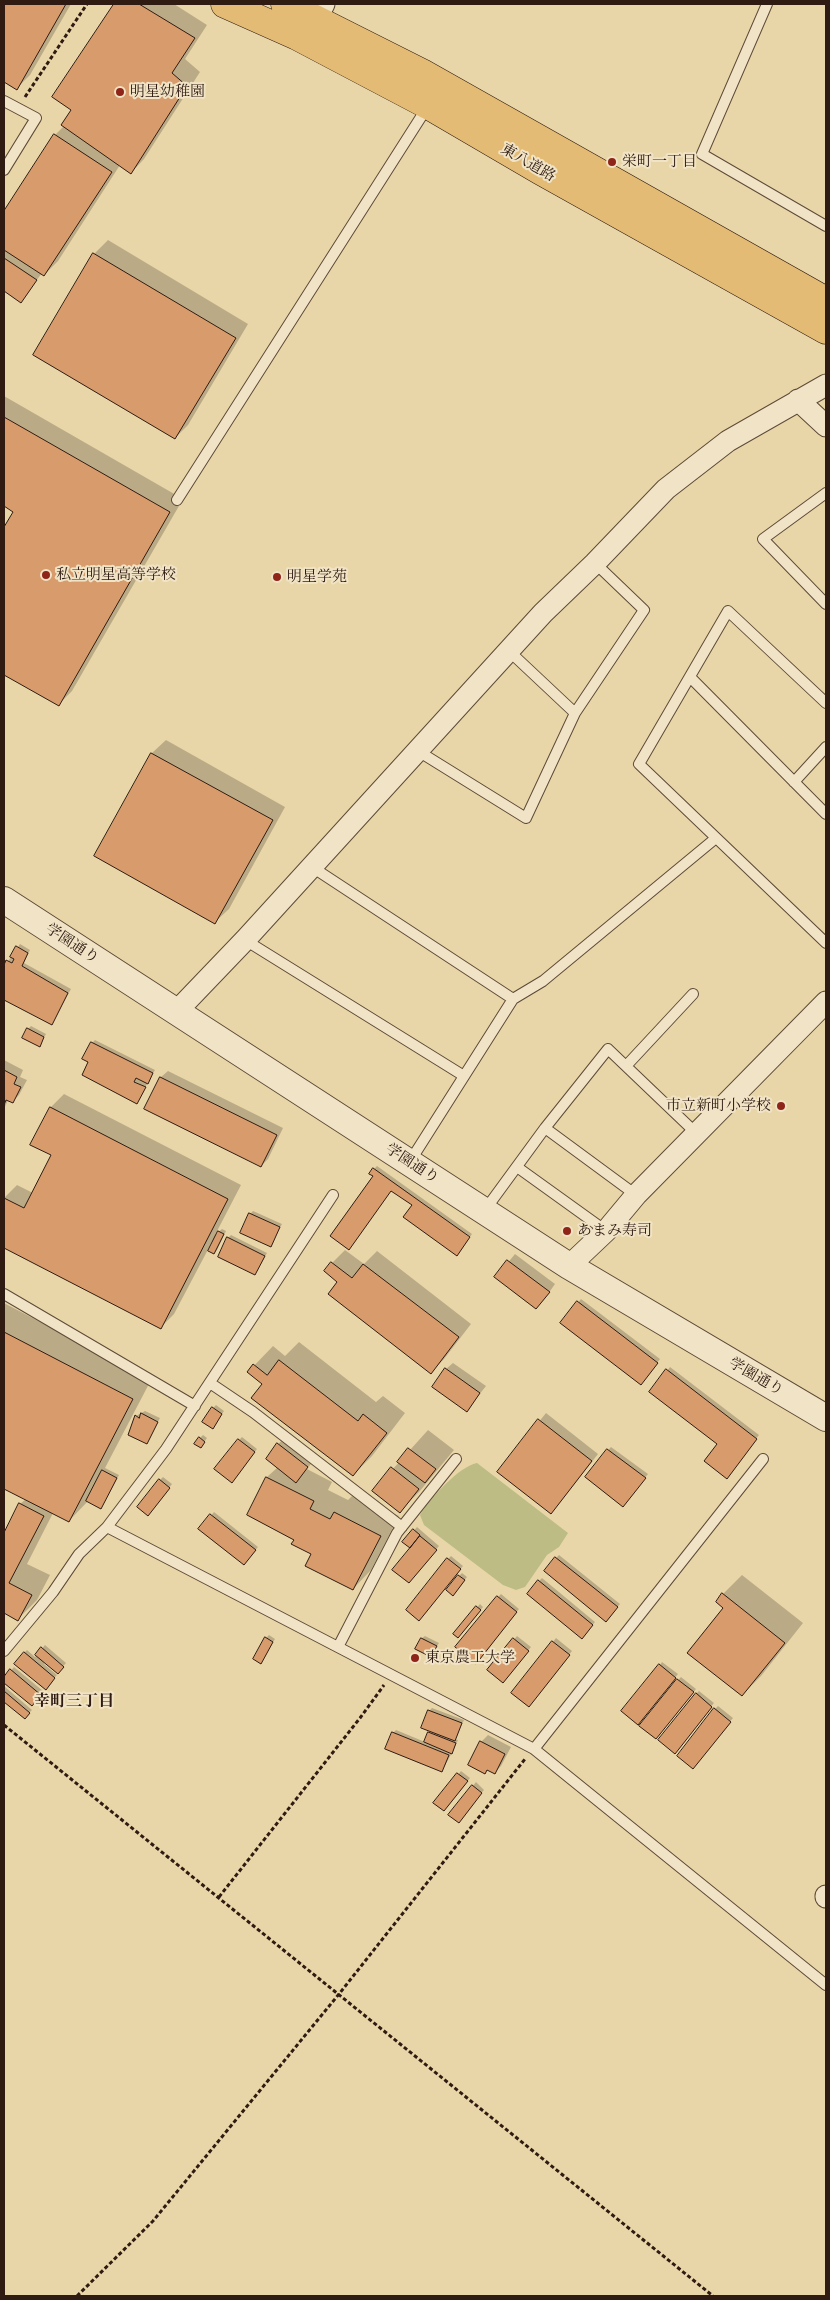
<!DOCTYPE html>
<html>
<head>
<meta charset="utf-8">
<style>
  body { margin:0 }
  #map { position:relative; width:830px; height:2300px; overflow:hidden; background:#e9d6a8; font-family:"Old Standard TT",serif }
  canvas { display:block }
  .frame { position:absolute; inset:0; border:5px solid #2f1b12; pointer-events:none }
</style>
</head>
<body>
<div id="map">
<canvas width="830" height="2300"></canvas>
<div class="frame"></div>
</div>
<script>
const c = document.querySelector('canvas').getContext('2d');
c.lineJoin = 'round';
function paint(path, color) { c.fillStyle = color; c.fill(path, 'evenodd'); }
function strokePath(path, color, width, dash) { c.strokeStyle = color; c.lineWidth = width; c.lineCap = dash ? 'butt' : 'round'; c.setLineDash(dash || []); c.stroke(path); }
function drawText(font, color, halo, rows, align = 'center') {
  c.font = font + ' "Old Standard TT","Noto Serif JP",serif'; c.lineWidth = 4; c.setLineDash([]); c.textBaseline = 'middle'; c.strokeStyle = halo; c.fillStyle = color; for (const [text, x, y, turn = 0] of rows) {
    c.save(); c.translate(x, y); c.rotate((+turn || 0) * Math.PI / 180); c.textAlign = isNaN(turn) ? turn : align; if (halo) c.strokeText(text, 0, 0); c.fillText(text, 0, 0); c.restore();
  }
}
paint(new Path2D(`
  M477,1463L568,1533L559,1547L547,1555L525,1587L516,1590L503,1585L424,1525L420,1515C430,1499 458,1467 477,1463Z`), '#bcbc84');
paint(new Path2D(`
  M4,4H71L30,75L17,88L4,81Z
  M115,4H174L207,25L185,59L200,72L144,159L131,173L120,165L58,261L44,275L42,273L21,301L4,289V214L55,135L64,126L72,109L54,97Z
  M108,240L248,324L188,425L175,438L34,354L94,254Z
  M4,396L183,499L72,691L58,705L4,673V529L14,511L4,505Z
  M166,740L285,807L229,909L215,922L95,856L152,753Z
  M20,944L30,950L24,963L71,989L52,1023L4,999V967Z
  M31,1026L46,1034L39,1046L28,1029Z
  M95,1040L155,1070L137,1102L90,1062L92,1043Z
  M4,1060L23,1070L20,1077L27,1080L19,1095L12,1102L8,1100L4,1109Z
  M168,1071L283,1128L268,1159L261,1166L146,1108L161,1077Z
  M64,1094L241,1185L215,1235L222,1229L226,1231L217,1250L214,1253V1243L212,1242L174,1314L161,1327L4,1246V1198L17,1185L33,1193L53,1155L51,1107Z
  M377,1166L472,1234L460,1251L413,1205L374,1176V1169Z
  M253,1211L282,1224L270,1246L250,1214Z
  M231,1235L267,1253L255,1274L228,1238Z
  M345,1250L364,1264L377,1251L471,1324L444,1359L431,1372L339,1282L332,1263Z
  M515,1254L555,1284L543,1301L496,1277Z
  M581,1299L660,1359L644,1380L562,1323Z
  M4,1303L151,1380L105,1468L119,1475L103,1505L100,1508L88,1501L69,1521L53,1513L27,1564L50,1575L37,1600L18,1619L4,1612V1536L20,1504L26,1499L4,1487Z
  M299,1342L376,1402L383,1396L405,1413L372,1456L353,1475L263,1383L248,1372L273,1346L285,1356Z
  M453,1363L486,1386L467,1410L446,1369Z
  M670,1367L759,1435L729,1474L719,1444L651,1392Z
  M216,1405L224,1411L216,1424L213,1408Z
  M145,1411L160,1418L147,1443L136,1416Z
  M546,1413L598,1454L557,1506L499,1471Z
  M428,1430L454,1450L419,1492L400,1511L374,1490Z
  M203,1435L207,1438L203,1444L200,1438Z
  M242,1437L257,1449L235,1478L239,1440Z
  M285,1438L314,1460L307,1469L332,1482L328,1490L348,1500L354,1494L399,1516L371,1570L353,1589L296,1539L248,1515L267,1477L278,1467V1444Z
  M611,1447L648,1474L626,1502L608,1450Z
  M163,1477L172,1484L151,1511L160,1480Z
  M214,1512L258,1547L247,1560L200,1529Z
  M417,1527L439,1546L412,1579V1548L404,1542Z
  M559,1555L620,1604L609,1617L556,1558Z
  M451,1556L463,1566L422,1616L448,1559Z
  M462,1573L467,1577L456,1591L459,1576Z
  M742,1575L803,1623L761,1676L742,1695L723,1594Z
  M542,1578L595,1622L585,1634L539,1581Z
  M501,1594L519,1609L479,1659L498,1597Z
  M480,1604L483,1607L461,1634H455Z
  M269,1635L275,1639L261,1662L266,1638Z
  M425,1636L439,1643L431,1656L422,1638Z
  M517,1636L531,1647L506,1678L489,1670Z
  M556,1638L572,1651L531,1703L512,1693Z
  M45,1645L66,1663L58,1672L45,1662L44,1664L57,1675L48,1685L24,1653L27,1650L35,1657Z
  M662,1662L678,1674L641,1720L660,1665Z
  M14,1667L43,1691L32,1705L4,1682V1679Z
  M681,1677L696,1689L659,1735L678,1680Z
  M4,1686L32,1710L25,1717L4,1700Z
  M699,1691L714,1703L677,1749L696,1694Z
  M718,1706L733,1718L696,1764L715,1709Z
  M432,1708L464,1720L455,1739L458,1740L454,1749L442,1771L393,1733L396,1730L425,1742L430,1730L429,1711Z
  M488,1735L511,1747L501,1766L494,1773L488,1769L485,1773L481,1742Z
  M461,1771L470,1778L447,1807L435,1803Z
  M476,1782L484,1790L461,1818L450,1814Z`), '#0003');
const building = new Path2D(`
  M4,4H66L17,90L4,82Z
  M114,4H139L195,38L172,73L187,86L131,174L61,125L71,110L52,97Z
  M54,134L112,172L44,276L4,250V211Z
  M93,253L236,338L175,439L33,355Z
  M4,258L37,280L21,303L4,291Z
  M4,417L170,512L59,706L4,675V527L13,512L4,506Z
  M151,753L273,820L215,924L94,856Z
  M16,946L28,953L22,966L68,993L52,1025L4,1000V965L6,960L12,963L14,959L10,957Z
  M27,1028L44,1037L40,1047L22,1038Z
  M91,1042L153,1073L148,1084L136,1078L134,1082L146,1087L137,1104L82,1075L88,1062L82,1059Z
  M4,1070L17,1077L14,1084L21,1087L13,1103L6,1100L4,1105Z
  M160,1077L277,1135L261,1167L144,1109Z
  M50,1107L228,1199L161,1329L4,1248V1198L24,1208L51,1155L30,1145Z
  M373,1168L470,1237L457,1256L403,1217L412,1205L391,1191L349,1250L330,1236L373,1176L369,1174Z
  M249,1213L280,1227L271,1247L240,1233Z
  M218,1231L224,1234L214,1254L208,1251Z
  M227,1237L265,1256L255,1275L218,1257Z
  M507,1260L550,1292L536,1309L494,1277Z
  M331,1262L352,1278L363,1264L459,1337L431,1374L328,1294L337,1282L324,1271Z
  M577,1301L658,1363L641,1385L560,1323Z
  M4,1332L133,1399L69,1522L4,1489Z
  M279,1360L358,1421L363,1414L387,1433L353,1476L251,1398L262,1384L247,1372L253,1364L267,1375Z
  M445,1368L480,1393L467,1412L432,1387Z
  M666,1369L757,1439L727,1479L704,1461L717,1444L649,1392Z
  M212,1407L222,1414L213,1429L202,1422Z
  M141,1413L158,1422L147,1444L128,1435L135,1415L139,1418Z
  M538,1419L592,1461L551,1514L497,1472Z
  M199,1437L205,1442L201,1448L194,1444Z
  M238,1439L255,1452L232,1483L214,1469Z
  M277,1443L308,1467L296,1483L266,1459Z
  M408,1448L436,1469L425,1483L397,1462Z
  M607,1449L646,1478L623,1507L585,1477Z
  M391,1467L419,1489L400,1513L372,1491Z
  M102,1470L117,1478L101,1509L86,1501Z
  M266,1477L314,1501L310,1509L330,1519L334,1512L381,1536L353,1590L305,1566L311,1554L291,1544L294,1540L247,1515Z
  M159,1479L170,1488L148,1516L137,1507Z
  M19,1503L44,1516L9,1583L32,1595L18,1621L4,1613V1533Z
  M210,1514L256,1550L244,1565L198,1529Z
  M413,1529L420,1535L410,1548L402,1542Z
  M420,1536L437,1550L409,1583L392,1570Z
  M555,1557L618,1607L606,1622L544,1571Z
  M447,1558L461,1569L419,1621L406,1610Z
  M458,1575L465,1580L453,1596L446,1590Z
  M538,1580L593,1625L582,1639L527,1594Z
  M722,1593L785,1643L742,1696L687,1653L723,1608L716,1602Z
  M497,1596L517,1612L476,1664L455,1647Z
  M476,1606L481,1610L458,1638L453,1634Z
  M265,1637L273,1642L261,1664L253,1659Z
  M421,1638L437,1646L431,1657L415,1649Z
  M513,1638L529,1651L503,1683L487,1670Z
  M552,1641L570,1655L529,1707L511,1693Z
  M41,1647L64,1667L58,1674L35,1655Z
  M24,1652L55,1678L46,1690L14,1664Z
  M659,1664L676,1678L638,1725L621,1711Z
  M10,1669L41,1695L32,1706L4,1683V1677Z
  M677,1679L694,1692L656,1739L639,1726Z
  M4,1691L30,1713L25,1719L4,1702Z
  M696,1693L712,1707L675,1754L658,1740Z
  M714,1708L731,1722L693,1769L677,1756Z
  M428,1710L462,1723L455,1741L421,1728Z
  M392,1732L449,1755L442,1772L385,1749Z
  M428,1732L456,1743L452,1754L424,1742Z
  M480,1741L505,1754L495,1774L487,1770L485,1774L468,1765Z
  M457,1773L468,1781L444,1811L433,1803Z
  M472,1785L482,1793L459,1823L448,1815Z`);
paint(building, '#d79b6c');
strokePath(building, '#2f1b12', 1);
const service = new Path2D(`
  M767,4L702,154L826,226
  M4,101L36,118L4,170
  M826,493L763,539L826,604
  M177,500L428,106
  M509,651L575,713
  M690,677L826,814
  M826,703L728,611L639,764L826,943
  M418,751L526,818L575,713L644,610L595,563
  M794,782L826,747
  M312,867L513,999
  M245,940L464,1076
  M626,1066L693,994
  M545,1128L636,1195
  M409,1163L513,999L543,981L716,838
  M517,1167L606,1231
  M485,1210L545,1128L608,1049L697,1134
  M4,1294L195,1406
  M210,1383L253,1412L402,1527
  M107,1527L534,1749L826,1985
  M338,1647L397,1533L456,1459
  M4,1651L53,1592L79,1554L107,1527L166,1449L333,1195
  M534,1749L763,1459`);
const minor = new Path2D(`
  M317,18L324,4
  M798,400L826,426
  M177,1011L245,940L543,613L595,563L666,489L728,441L826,385
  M569,1266L606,1231L636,1195L826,1002
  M826,1897V1896`);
const tertiary = new Path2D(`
  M4,900L569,1266L826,1418`);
const primary = new Path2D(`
  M225,4L297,36L428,105L541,171L826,330
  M285,4L422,73L826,301`);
strokePath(service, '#5e4a38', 12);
strokePath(minor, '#5e4a38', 23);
strokePath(tertiary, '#5e4a38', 28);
strokePath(primary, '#2f1b12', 29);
strokePath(new Path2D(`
  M25,97L87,4
  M4,1725L713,2296
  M219,1897L360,1718L384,1685
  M77,2296L153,2221L339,1994L525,1759`), '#2f1b12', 3, [4, 2.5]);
strokePath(service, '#f1e4c6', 10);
strokePath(minor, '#f1e4c6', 21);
strokePath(tertiary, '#f1e4c6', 26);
strokePath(primary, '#e4bb74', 28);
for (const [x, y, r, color] of [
  [120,92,5,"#8f2418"],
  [612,162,5,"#8f2418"],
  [46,575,5,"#8f2418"],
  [277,577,5,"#8f2418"],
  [781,1106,5,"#8f2418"],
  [567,1231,5,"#8f2418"],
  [415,1658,5,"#8f2418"]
]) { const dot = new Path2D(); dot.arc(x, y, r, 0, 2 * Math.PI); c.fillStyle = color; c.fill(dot); strokePath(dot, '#f1e4c6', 2); }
drawText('15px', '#2f1b12', '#f1e4c6', [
  ["明星幼稚園",130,92],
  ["栄町一丁目",622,162],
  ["私立明星高等学校",56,575],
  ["明星学苑",287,577],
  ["市立新町小学校",771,1106,"right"],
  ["あまみ寿司",577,1231],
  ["東京農工大学",425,1658]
], 'left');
drawText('15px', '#2f1b12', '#f1e4c6', [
  ["東八道路",528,163,30],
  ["学園通り",72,944,33],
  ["学園通り",412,1164,33],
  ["学園通り",756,1377,30]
]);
drawText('bold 16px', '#2f1b12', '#f1e4c6', [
  ["幸町三丁目",74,1702]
]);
</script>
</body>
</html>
